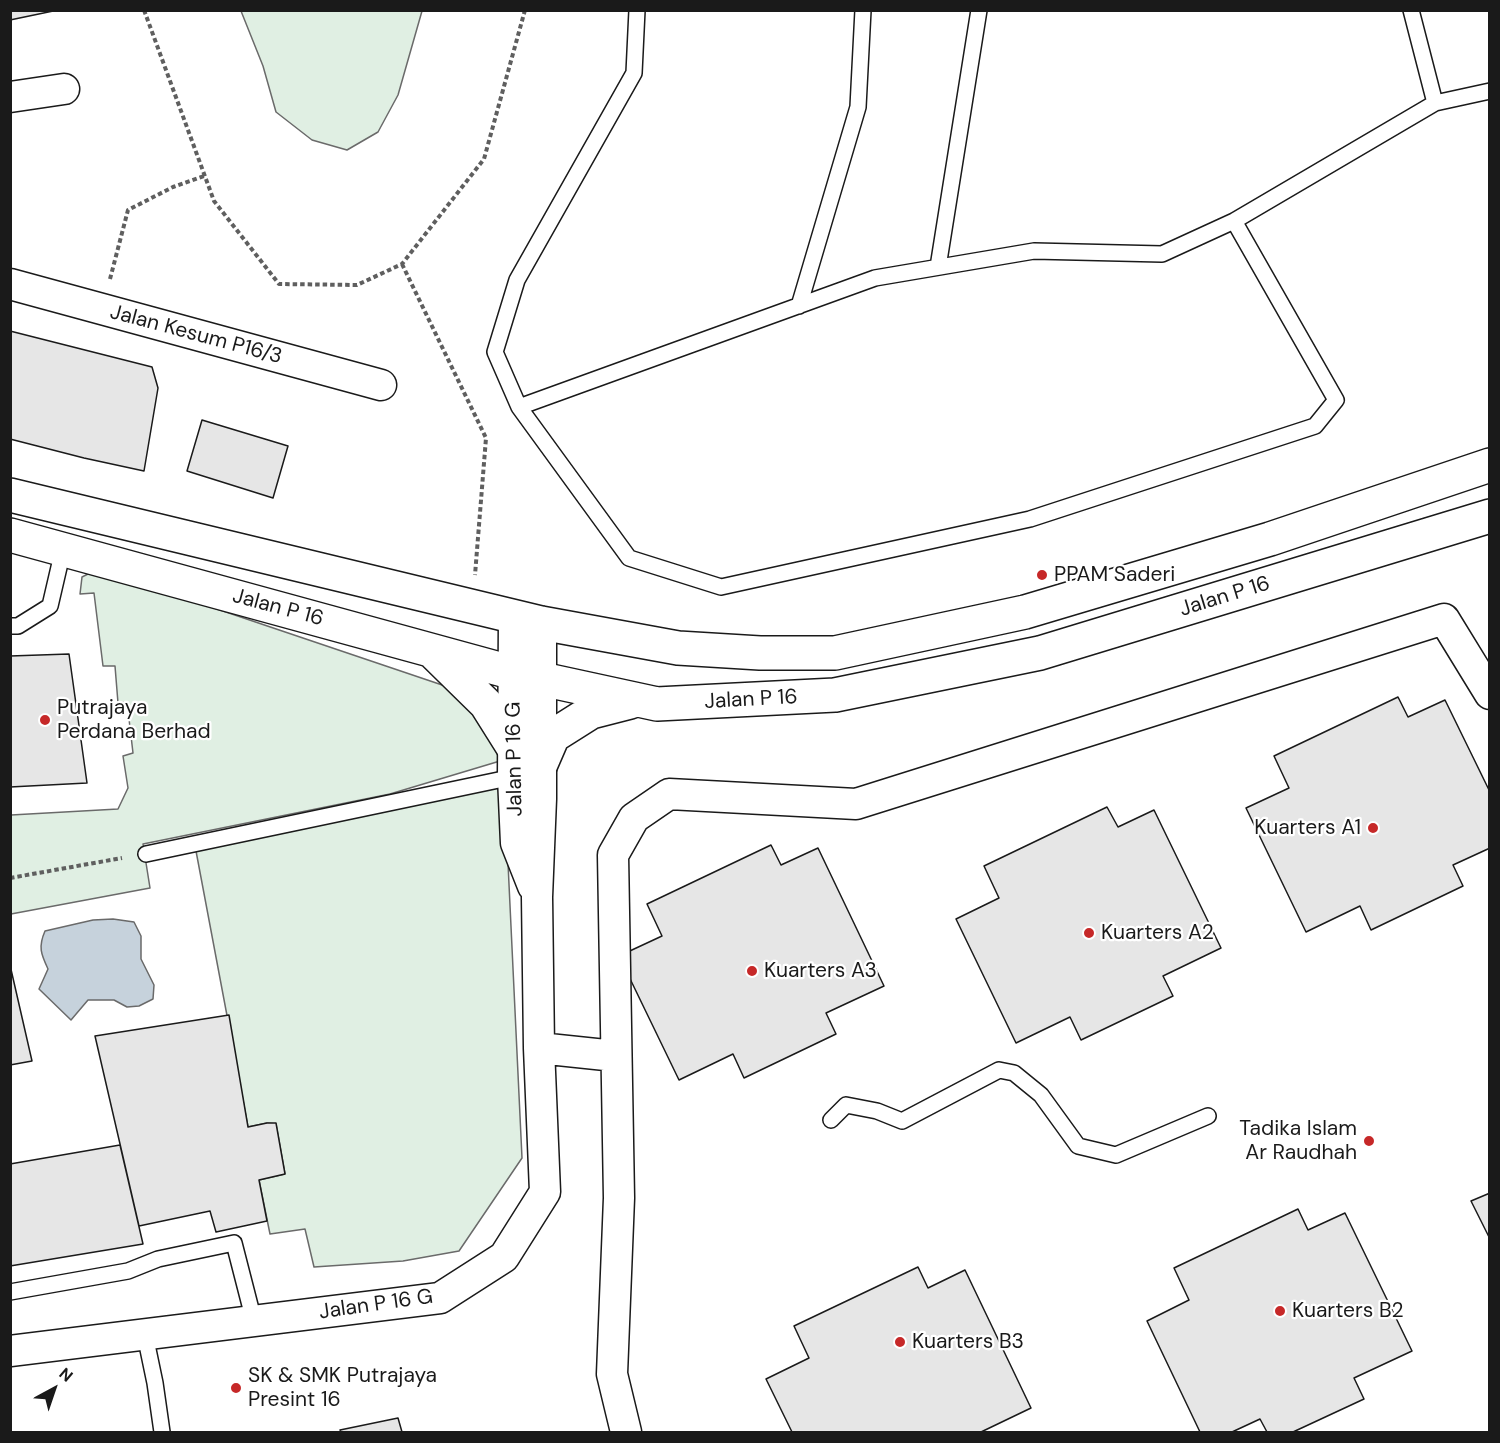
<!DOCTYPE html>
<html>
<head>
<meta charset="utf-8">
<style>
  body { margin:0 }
  #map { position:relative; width:1500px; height:1443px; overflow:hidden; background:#fff; font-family:"DM Sans",sans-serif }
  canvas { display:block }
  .frame { position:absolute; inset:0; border:12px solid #1a1a1a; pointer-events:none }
  .north { position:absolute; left:24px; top:1359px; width:60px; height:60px; -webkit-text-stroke:4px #fff; paint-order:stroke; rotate:40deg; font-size:16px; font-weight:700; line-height:24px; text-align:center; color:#1a1a1a }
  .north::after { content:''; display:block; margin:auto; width:21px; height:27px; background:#1a1a1a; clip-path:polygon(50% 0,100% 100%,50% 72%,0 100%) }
</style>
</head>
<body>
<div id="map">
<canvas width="1500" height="1443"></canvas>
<div class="frame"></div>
<div class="north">N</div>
</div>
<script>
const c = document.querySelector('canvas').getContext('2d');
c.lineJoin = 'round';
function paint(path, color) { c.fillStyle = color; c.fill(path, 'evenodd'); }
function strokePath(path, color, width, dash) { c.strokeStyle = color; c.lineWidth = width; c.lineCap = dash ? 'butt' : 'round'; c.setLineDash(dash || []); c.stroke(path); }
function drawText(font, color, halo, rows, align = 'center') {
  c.font = font + ' "DM Sans",sans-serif'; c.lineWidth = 4.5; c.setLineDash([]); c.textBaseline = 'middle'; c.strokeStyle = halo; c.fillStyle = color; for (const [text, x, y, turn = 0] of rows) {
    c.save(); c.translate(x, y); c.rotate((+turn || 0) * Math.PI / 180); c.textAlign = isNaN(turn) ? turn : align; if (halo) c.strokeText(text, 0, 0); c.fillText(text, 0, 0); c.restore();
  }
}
const green = new Path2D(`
  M241,11H422L398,95L378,132L347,150L312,140L276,112L263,66Z
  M94,571L137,582L454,689L496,741L500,761L390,794L143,844L150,888L11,914V815L118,809L128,788L123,756L133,753L127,702L118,703L115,666H103L94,593L80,594L82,577Z
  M504,779L522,1158L459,1251L403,1261L314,1267L305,1229L270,1234L259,1180L285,1174L276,1124L267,1123L248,1127L196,851L398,808Z`);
paint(green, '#e0efe3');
strokePath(green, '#6a6a6a', 1.5);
const water = new Path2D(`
  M113,919L134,922L141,936V959L154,985L153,999L139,1006L127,1007L114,1000H88L71,1020L39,989L48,969C41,954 38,947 45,931L93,920Z`);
paint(water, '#c6d2dc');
strokePath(water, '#6a6a6a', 1.5);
const building = new Path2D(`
  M10,10H58L10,20Z
  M10,331L152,367L158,388L144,471L84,458L10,439Z
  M202,420L288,446L273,498L187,471Z
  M69,654L87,783L10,787V656Z
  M1398,697L1408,717L1445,700L1490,792V848L1453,865L1463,886L1371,930L1360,906L1306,932L1246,808L1289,788L1274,756Z
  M1107,807L1118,827L1154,810L1221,948L1163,976L1173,996L1081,1040L1070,1017L1016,1043L956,919L999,898L984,866Z
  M771,845L781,865L818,848L884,986L826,1013L836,1034L744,1078L733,1054L679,1080L619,956L662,936L647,904Z
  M10,965L32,1061L10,1065Z
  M229,1015L248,1127L267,1123H276L285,1174L259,1180L267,1221L216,1232L210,1211L139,1226L95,1036Z
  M120,1145L143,1244L10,1266V1164Z
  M1490,1193V1239L1471,1201Z
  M1298,1209L1308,1230L1345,1213L1412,1351L1354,1378L1364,1399L1293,1432H1267L1260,1419L1232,1432H1200L1147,1321L1189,1300L1174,1268Z
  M918,1267L928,1288L965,1270L1031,1408L981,1432H792L766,1379L809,1358L794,1326Z
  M398,1418L402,1432H341L340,1430Z`);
paint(building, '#e6e6e6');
strokePath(building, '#1a1a1a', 1.5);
const service = new Path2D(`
  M1411,10L1435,103
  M1234,221L1336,400L1315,426L1030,519L721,587L629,558L519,407L875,278L1034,251L1162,254L1234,221L1435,103L1490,91
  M938,267L979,10
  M799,306L858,107L863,10
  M519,407L495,352L517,280L634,73L637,10
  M10,626H18L50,606L63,550
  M146,854L513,777
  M831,1120L846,1105L877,1111L902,1121L999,1070L1014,1073L1041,1095L1078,1146L1116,1155L1208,1116
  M10,1292L128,1271L158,1259L234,1243L254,1321
  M145,1335L155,1383L162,1432`);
const minor = new Path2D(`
  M10,97L64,89
  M10,284L381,385
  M514,617L513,777L516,843L533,886
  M539,1048L615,1056
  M10,1351L440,1298L504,1257L545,1192L539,1048L537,897L541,799V623
  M626,1432L612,1374L619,1198L613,855L634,818L669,794L856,804L1444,619L1490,694`);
const tertiary = new Path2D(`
  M10,495L541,623L678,648L760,653H835L1025,612L1270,539L1490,465
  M10,535L514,673L657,704L835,695L1040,653L1490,516
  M434,653L486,704L513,747
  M540,766L553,736L591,712L630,702`);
strokePath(service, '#1a1a1a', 18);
strokePath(minor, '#1a1a1a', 33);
strokePath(tertiary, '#1a1a1a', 36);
strokePath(new Path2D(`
  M144,10L214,201L279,284L357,285L402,264L484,159L525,10
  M402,264L486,438L475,575
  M110,279L128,210L173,187L204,176
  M10,878L122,858`), '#5f5f5f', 4, [4.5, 3]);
strokePath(service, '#fff', 15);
strokePath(minor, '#fff', 30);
strokePath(tertiary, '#fff', 33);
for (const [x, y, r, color] of [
  [1042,575,6,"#c62828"],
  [45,720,6,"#c62828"],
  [1373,828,6,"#c62828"],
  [1089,933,6,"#c62828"],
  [752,971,6,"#c62828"],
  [1369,1141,6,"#c62828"],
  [1280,1311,6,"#c62828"],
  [900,1342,6,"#c62828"],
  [236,1388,6,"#c62828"]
]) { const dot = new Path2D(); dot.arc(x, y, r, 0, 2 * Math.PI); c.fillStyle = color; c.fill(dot); strokePath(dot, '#fff', 2); }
drawText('21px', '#1a1a1a', '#fff', [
  ["Jalan Kesum P16/3",196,335,15],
  ["Jalan P 16",1225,597,-17],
  ["Jalan P 16",278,608,15],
  ["Jalan P 16",751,700,-3],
  ["Jalan P 16 G",515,759,-91],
  ["Jalan P 16 G",376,1305,-8]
]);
drawText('21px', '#1a1a1a', '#fff', [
  ["PPAM Saderi",1054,575],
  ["Putrajaya",57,708],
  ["Perdana Berhad",57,732],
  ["Kuarters A1",1361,828,"right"],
  ["Kuarters A2",1101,933],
  ["Kuarters A3",764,971],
  ["Tadika Islam",1357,1129,"right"],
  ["Ar Raudhah",1357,1153,"right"],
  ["Kuarters B2",1292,1311],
  ["Kuarters B3",912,1342],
  ["SK & SMK Putrajaya",248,1376],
  ["Presint 16",248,1400]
], 'left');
</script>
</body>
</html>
